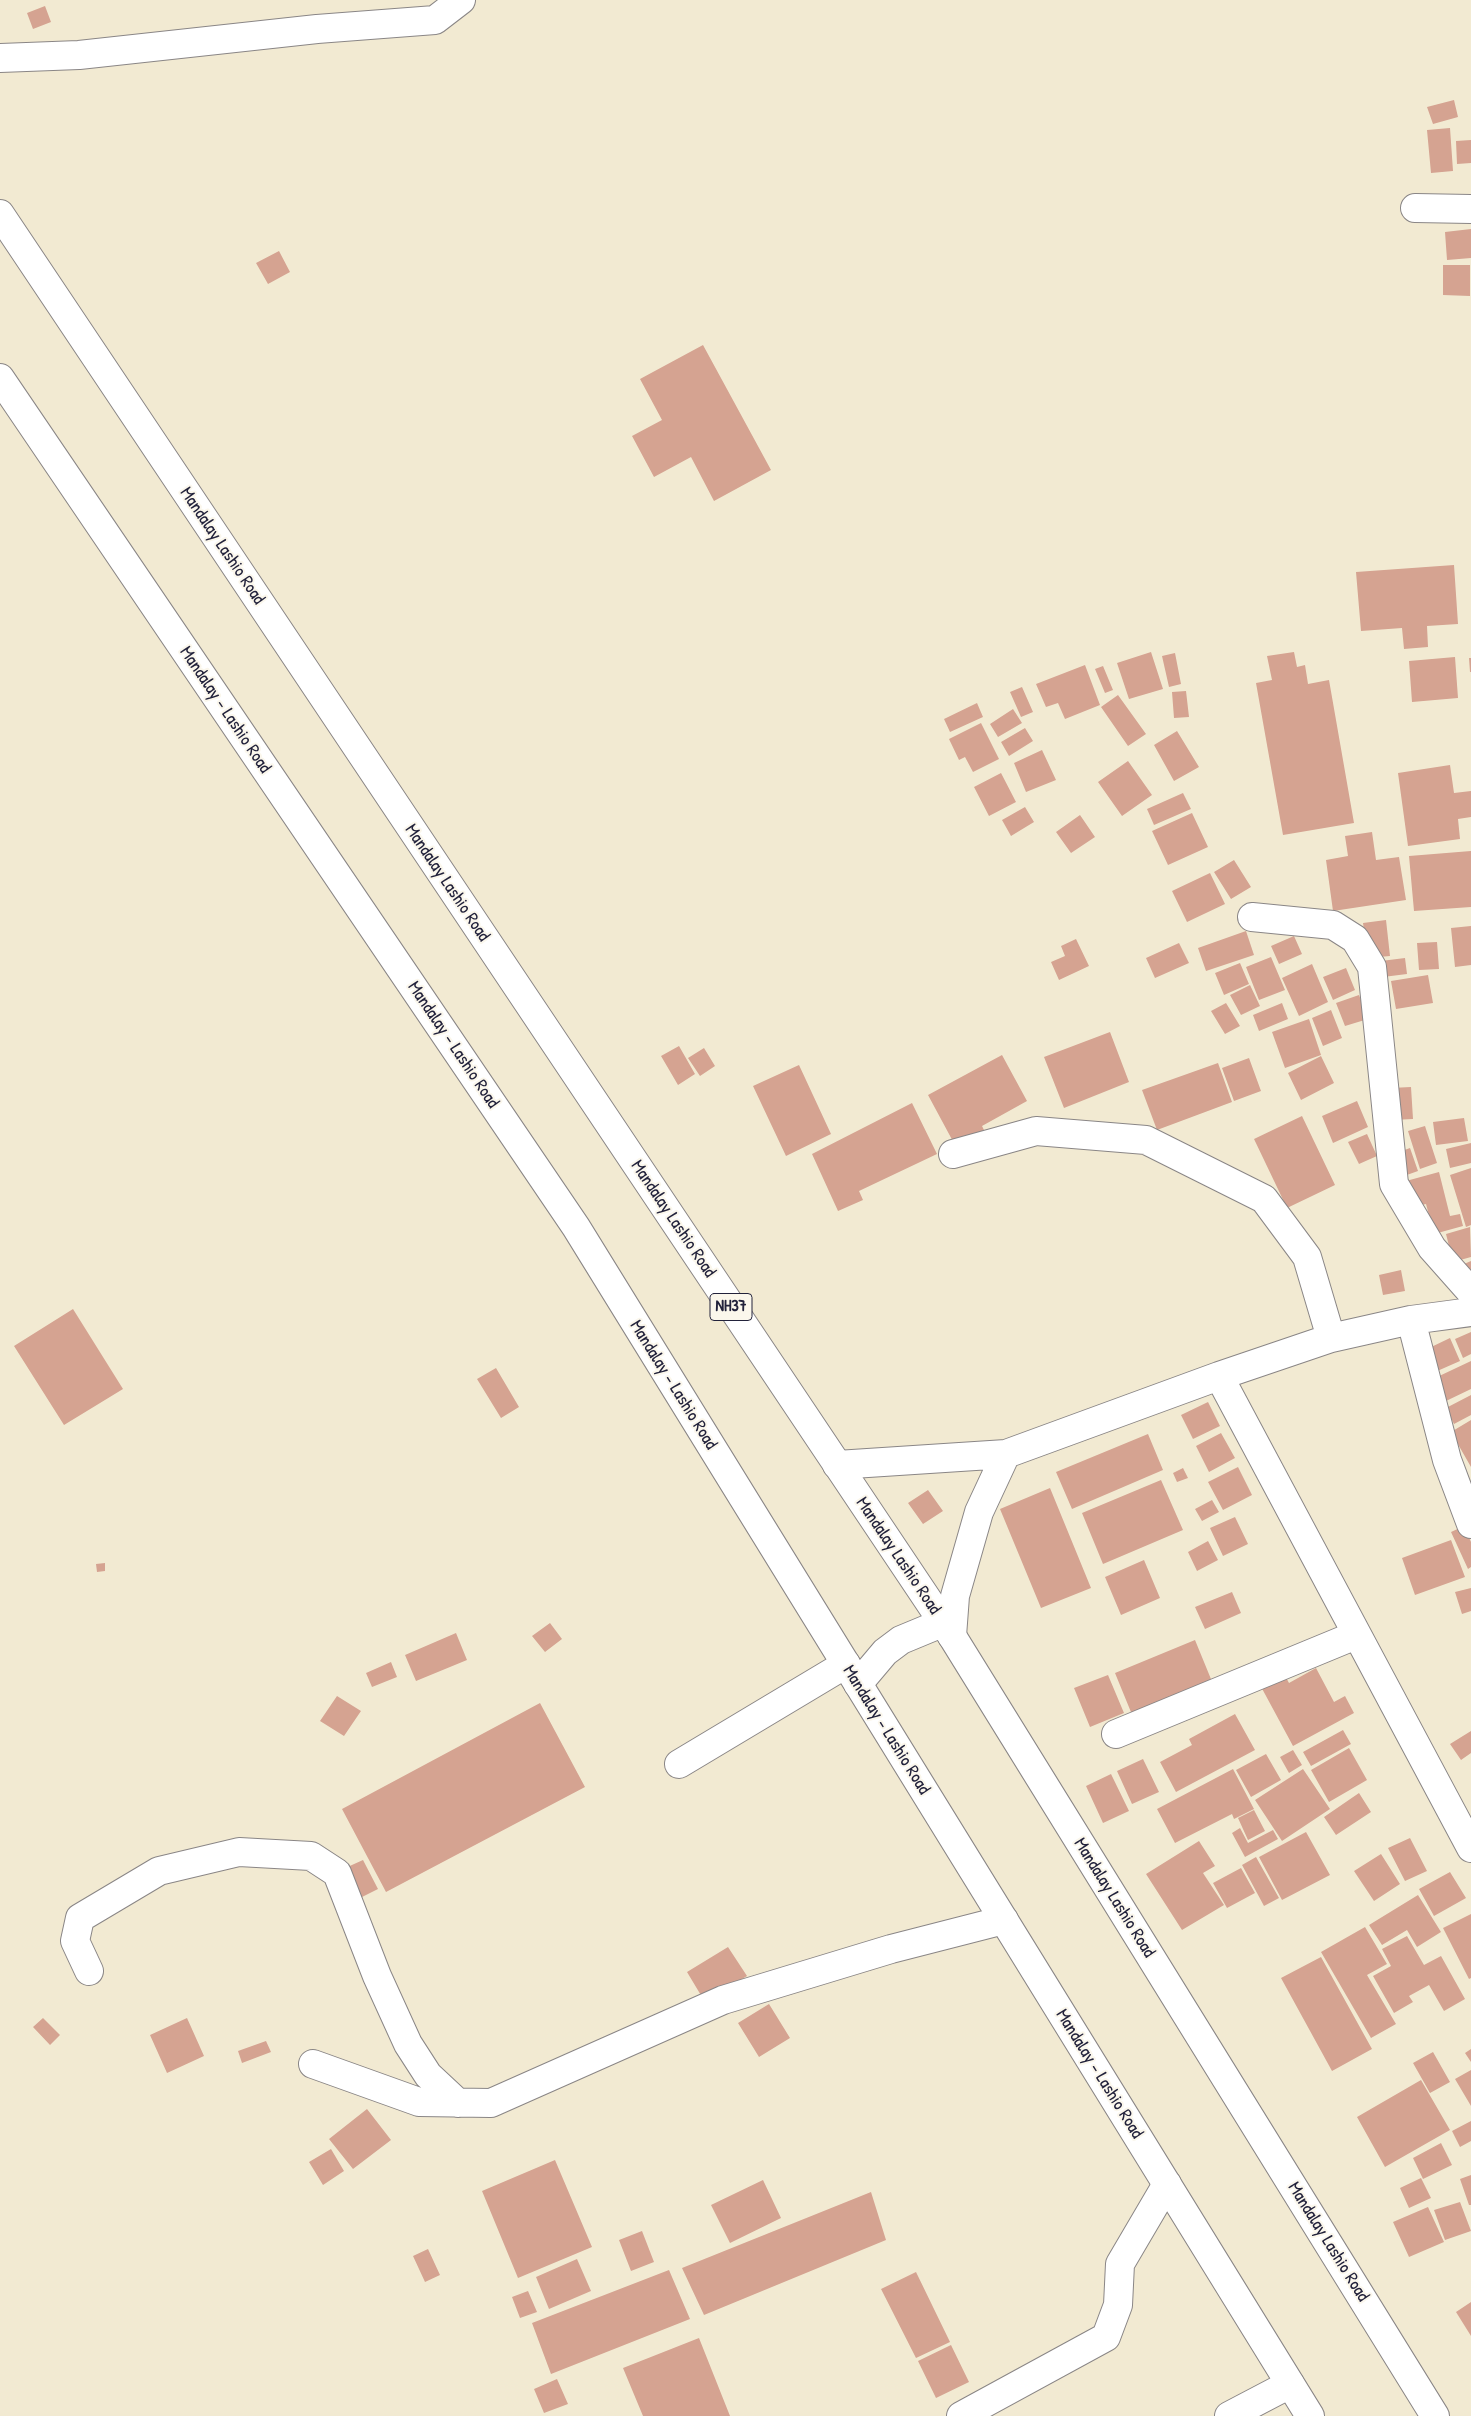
<!DOCTYPE html>
<html>
<head>
<meta charset="utf-8">
<style>
  body { margin:0 }
  canvas { display:block; background:#f2ead2 }
</style>
</head>
<body>
<canvas width="1471" height="2416"></canvas>
<script>
const c = document.querySelector('canvas').getContext('2d');
c.lineJoin = 'round';
function paint(path, color) { c.fillStyle = color; c.fill(path, 'evenodd'); }
function strokePath(path, color, width, dash) { c.strokeStyle = color; c.lineWidth = width; c.lineCap = dash ? 'butt' : 'round'; c.setLineDash(dash || []); c.stroke(path); }
function drawText(font, color, halo, rows, align = 'center') {
  c.font = font + ' "Patrick Hand",sans-serif'; c.lineWidth = 4; c.setLineDash([]); c.textBaseline = 'middle'; c.strokeStyle = halo; c.fillStyle = color; for (const [text, x, y, turn = 0] of rows) {
    c.save(); c.translate(x, y); c.rotate((+turn || 0) * Math.PI / 180); c.textAlign = isNaN(turn) ? turn : align; if (halo) c.strokeText(text, 0, 0); c.fillText(text, 0, 0); c.restore();
  }
}
paint(new Path2D(`
  M45,6L51,22L33,29L27,13Z
  M1454,100L1458,117L1433,124L1427,107Z
  M1450,128L1453,171L1431,173L1427,130Z
  M1471,140V163L1457,164L1456,141Z
  M1471,229V258L1447,260L1445,232Z
  M279,251L290,272L268,284L256,263Z
  M1443,265H1470V296L1443,295Z
  M703,345L771,470L714,501L691,457L654,477L632,436L662,420L640,379Z
  M1454,565L1458,624L1427,626L1428,647L1404,649L1402,628L1361,631L1356,572Z
  M1151,652L1163,689L1129,699L1117,663Z
  M1294,652L1297,667L1305,665L1308,684L1329,680L1354,823L1283,835L1256,683L1272,680L1267,656Z
  M1175,653L1181,684L1169,687L1162,656Z
  M1455,657L1458,698L1412,702L1409,661Z
  M1469,658H1471V672H1470Z
  M1085,665L1100,705L1065,719L1058,703L1046,707L1036,684Z
  M1103,666L1113,690L1105,693L1095,669Z
  M1022,687L1033,712L1021,717L1010,692Z
  M1186,691L1189,717L1174,718L1172,692Z
  M1118,695L1146,734L1128,746L1101,707Z
  M977,703L983,717L950,732L944,719Z
  M1013,709L1022,723L998,737L990,724Z
  M981,723L999,759L973,772L965,757L959,760L949,739Z
  M1025,728L1033,741L1009,756L1001,742Z
  M1177,731L1199,767L1174,781L1154,745Z
  M1042,750L1056,780L1026,792L1014,763Z
  M1128,761L1152,795L1122,816L1098,782Z
  M1450,765L1454,793L1471,791V817L1458,819L1460,839L1408,846L1398,773Z
  M1001,773L1016,802L989,816L974,787Z
  M1183,793L1191,809L1154,825L1147,809Z
  M1025,807L1034,822L1011,836L1002,820Z
  M1192,813L1208,847L1168,865L1152,831Z
  M1080,815L1095,837L1071,853L1056,832Z
  M1372,832L1376,860L1399,857L1406,900L1333,911L1326,860L1348,856L1345,836Z
  M1471,851V907L1414,911L1409,856Z
  M1234,860L1251,887L1231,899L1214,872Z
  M1210,873L1225,904L1187,922L1172,891Z
  M1386,920L1390,956L1368,958L1363,923Z
  M1471,926V965L1455,967L1451,928Z
  M1246,931L1254,955L1206,971L1198,948Z
  M1294,936L1302,954L1279,964L1271,946Z
  M1076,939L1089,966L1059,980L1051,962L1065,956L1061,946Z
  M1437,942L1439,969L1419,970L1417,943Z
  M1179,943L1189,963L1155,978L1146,958Z
  M1271,957L1285,990L1259,1000L1246,967Z
  M1405,958L1407,974L1383,977L1381,961Z
  M1240,963L1249,984L1224,995L1215,973Z
  M1312,964L1328,1002L1299,1016L1282,978Z
  M1346,968L1355,990L1333,1000L1323,977Z
  M1428,975L1433,1003L1396,1009L1391,981Z
  M1250,985L1260,1006L1241,1015L1230,995Z
  M1359,995L1368,1019L1345,1026L1336,1003Z
  M1226,1003L1240,1026L1225,1034L1211,1011Z
  M1282,1003L1288,1019L1259,1031L1253,1015Z
  M1331,1010L1342,1038L1323,1046L1312,1018Z
  M1309,1019L1321,1055L1285,1068L1272,1032Z
  M1110,1032L1129,1082L1064,1108L1044,1057Z
  M679,1046L695,1074L678,1085L661,1056Z
  M704,1048L715,1066L700,1076L688,1058Z
  M1002,1055L1027,1101L982,1126L985,1132L956,1147L928,1095Z
  M1321,1056L1334,1083L1301,1100L1288,1073Z
  M1249,1058L1261,1091L1234,1101L1222,1068Z
  M1218,1063L1232,1102L1157,1130L1142,1090Z
  M799,1065L831,1134L786,1156L753,1086Z
  M1411,1087L1413,1119L1393,1120L1391,1088Z
  M1357,1101L1368,1127L1333,1143L1322,1116Z
  M912,1103L937,1154L859,1191L863,1200L838,1211L812,1154Z
  M1302,1116L1335,1185L1287,1208L1254,1139Z
  M1464,1118L1468,1141L1436,1145L1433,1122Z
  M1425,1126L1437,1163L1420,1169L1408,1131Z
  M1367,1134L1377,1156L1359,1164L1348,1142Z
  M1471,1143V1163L1450,1168L1446,1149Z
  M1410,1148L1418,1171L1404,1176L1396,1153Z
  M1471,1168V1225L1466,1227L1450,1175Z
  M1439,1172L1450,1216L1460,1214L1463,1226L1434,1234L1426,1204L1413,1207L1406,1181Z
  M1470,1227L1471,1257L1453,1262L1446,1234Z
  M1471,1261V1280L1464,1264Z
  M1401,1270L1405,1291L1383,1295L1379,1275Z
  M73,1309L123,1389L64,1425L14,1346Z
  M1471,1332V1354L1463,1358L1455,1339Z
  M1450,1338L1460,1361L1435,1372L1425,1350Z
  M1471,1361V1389L1446,1401L1435,1378Z
  M496,1368L519,1407L501,1418L477,1379Z
  M1471,1395V1415L1454,1424L1446,1408Z
  M1208,1402L1220,1426L1193,1439L1181,1415Z
  M1471,1420V1467L1451,1432Z
  M1221,1433L1235,1458L1209,1472L1196,1446Z
  M1148,1434L1163,1470L1072,1509L1056,1472Z
  M1238,1467L1252,1495L1223,1510L1208,1482Z
  M1183,1468L1188,1478L1177,1482L1173,1473Z
  M1161,1480L1183,1530L1103,1564L1082,1513Z
  M1050,1488L1091,1588L1041,1608L1000,1509Z
  M928,1490L943,1511L923,1524L908,1503Z
  M1212,1500L1219,1512L1202,1521L1195,1509Z
  M1235,1517L1248,1544L1223,1556L1210,1528Z
  M1464,1526L1471,1542V1567L1468,1569L1451,1532Z
  M1451,1540L1465,1577L1415,1595L1402,1558Z
  M1208,1541L1218,1560L1197,1571L1188,1552Z
  M1144,1560L1160,1598L1121,1615L1105,1577Z
  M105,1563V1571L97,1572L96,1564Z
  M1471,1588V1611L1462,1614L1455,1592Z
  M1232,1592L1241,1613L1205,1629L1195,1607Z
  M550,1623L562,1639L545,1652L532,1636Z
  M456,1633L467,1660L416,1681L405,1655Z
  M1195,1640L1213,1684L1133,1717L1115,1673Z
  M391,1662L397,1677L372,1687L366,1673Z
  M1316,1668L1334,1702L1345,1696L1354,1713L1293,1746L1259,1683L1282,1670L1289,1683Z
  M1108,1675L1124,1713L1090,1727L1074,1688Z
  M337,1696L361,1711L344,1736L320,1721Z
  M540,1703L585,1787L386,1892L342,1809Z
  M1235,1714L1255,1750L1176,1792L1160,1762L1192,1745L1189,1739Z
  M1343,1730L1351,1744L1311,1766L1303,1752Z
  M1471,1731V1753L1461,1760L1450,1744Z
  M1349,1748L1367,1780L1329,1802L1311,1770Z
  M1293,1750L1302,1765L1289,1773L1280,1757Z
  M1266,1754L1281,1780L1251,1797L1236,1770Z
  M1143,1759L1159,1792L1132,1804L1117,1771Z
  M1233,1769L1254,1809L1234,1819L1232,1814L1175,1843L1157,1809Z
  M1303,1769L1330,1809L1282,1841L1255,1800Z
  M1111,1774L1129,1811L1103,1823L1086,1786Z
  M1359,1793L1371,1812L1336,1835L1324,1817Z
  M1254,1810L1265,1831L1248,1840L1238,1818Z
  M1240,1828L1248,1843L1273,1830L1278,1839L1245,1857L1232,1833Z
  M1306,1832L1330,1875L1282,1900L1259,1857Z
  M1410,1838L1427,1871L1405,1881L1388,1848Z
  M1199,1841L1215,1866L1203,1873L1224,1905L1182,1930L1146,1874Z
  M1381,1854L1400,1884L1374,1901L1354,1871Z
  M1256,1857L1279,1898L1264,1906L1242,1865Z
  M363,1860L378,1889L358,1899L343,1869Z
  M1241,1868L1255,1893L1227,1908L1213,1883Z
  M1450,1872L1466,1898L1434,1916L1419,1889Z
  M1418,1895L1441,1932L1417,1947L1407,1930L1382,1945L1369,1925Z
  M1471,1914V1978L1469,1979L1443,1928Z
  M1365,1927L1387,1964L1367,1975L1396,2024L1371,2038L1321,1952Z
  M1407,1936L1424,1965L1441,1956L1465,1999L1444,2011L1429,1985L1409,1996L1413,2002L1394,2013L1373,1976L1391,1966L1382,1949Z
  M728,1947L747,1976L705,2002L687,1972Z
  M1321,1957L1372,2049L1332,2071L1281,1978Z
  M769,2004L790,2038L759,2057L738,2023Z
  M43,2018L60,2035L50,2045L33,2027Z
  M187,2018L204,2056L167,2073L150,2035Z
  M266,2041L271,2052L242,2063L238,2051Z
  M1471,2049V2062L1465,2053Z
  M1433,2052L1450,2082L1430,2093L1413,2063Z
  M1471,2070V2106L1455,2079Z
  M1421,2080L1450,2130L1385,2167L1357,2117Z
  M367,2109L391,2140L353,2169L329,2139Z
  M1471,2121V2141L1460,2147L1452,2131Z
  M1441,2143L1452,2165L1423,2179L1413,2158Z
  M331,2149L344,2171L323,2185L309,2162Z
  M555,2160L592,2247L518,2278L482,2191Z
  M1471,2175V2205H1469L1460,2179Z
  M1421,2178L1431,2198L1409,2208L1400,2188Z
  M763,2180L781,2218L730,2243L711,2205Z
  M871,2192L886,2240L704,2315L682,2268Z
  M1460,2202L1471,2231L1445,2240L1434,2210Z
  M1428,2207L1444,2242L1409,2257L1393,2222Z
  M642,2231L654,2262L631,2271L619,2240Z
  M428,2249L440,2275L425,2282L413,2256Z
  M577,2259L591,2291L549,2309L536,2277Z
  M669,2270L690,2319L551,2374L532,2323Z
  M916,2272L950,2342L916,2358L881,2289Z
  M528,2291L537,2312L520,2318L512,2297Z
  M1471,2302V2336L1456,2312Z
  M699,2338L730,2416H643L623,2368Z
  M951,2345L969,2382L936,2398L918,2361Z
  M557,2379L568,2404L544,2413L534,2389Z`), '#d5a391');
const minor = new Path2D(`
  M0,58L79,55L317,29L435,20L461,0
  M1415,208L1471,209
  M1252,917L1333,925L1355,939L1372,967L1394,1184L1432,1248L1471,1292
  M953,1154L1036,1131L1146,1140L1264,1199L1307,1257L1331,1338
  M1411,1320L1447,1460L1471,1524
  M1219,1376L1471,1848
  M837,1465L1006,1454L1219,1376L1331,1338L1411,1320L1471,1312
  M952,1636L955,1596L979,1512L1006,1454
  M858,1684L885,1652L901,1640L942,1623
  M1116,1734L1356,1635
  M679,1764L846,1664
  M89,1971L75,1941L80,1918L159,1871L239,1852L311,1856L337,1873L377,1976L408,2044L428,2075L458,2103
  M313,2064L419,2102L491,2103L723,2000L891,1949L1004,1920
  M961,2416L1106,2337L1118,2305L1120,2264L1167,2184
  M1229,2416L1290,2384`);
const highway = new Path2D(`
  M0,214L952,1636L1435,2416
  M0,378L576,1227L1310,2416`);
strokePath(minor, '#8a8686', 30);
strokePath(highway, '#8a8686', 30);
strokePath(minor, '#fff', 28);
strokePath(highway, '#fff', 28);
for (const [x, y, w] of [
  [731,1307,42]
]) { const box = new Path2D(); box.roundRect(x - w / 2, y - 13.5, w, 27, 4); c.fillStyle = '#fbf7ec'; c.fill(box); strokePath(box, '#22223b', 1); }
drawText('bold 16px', '#22223b', null, [
  ["NH37",731,1307]
]);
drawText('18px', '#22223b', '#fbf7ec', [
  ["Mandalay Lashio Road",222,546,56],
  ["Mandalay - Lashio Road",225,710,56],
  ["Mandalay Lashio Road",447,883,56],
  ["Mandalay - Lashio Road",453,1045,56],
  ["Mandalay Lashio Road",673,1219,56],
  ["Mandalay - Lashio Road",673,1385,58],
  ["Mandalay Lashio Road",898,1556,56],
  ["Mandalay - Lashio Road",886,1730,58],
  ["Mandalay Lashio Road",1114,1898,58],
  ["Mandalay - Lashio Road",1099,2074,58],
  ["Mandalay Lashio Road",1328,2242,58]
]);
</script>
</body>
</html>
